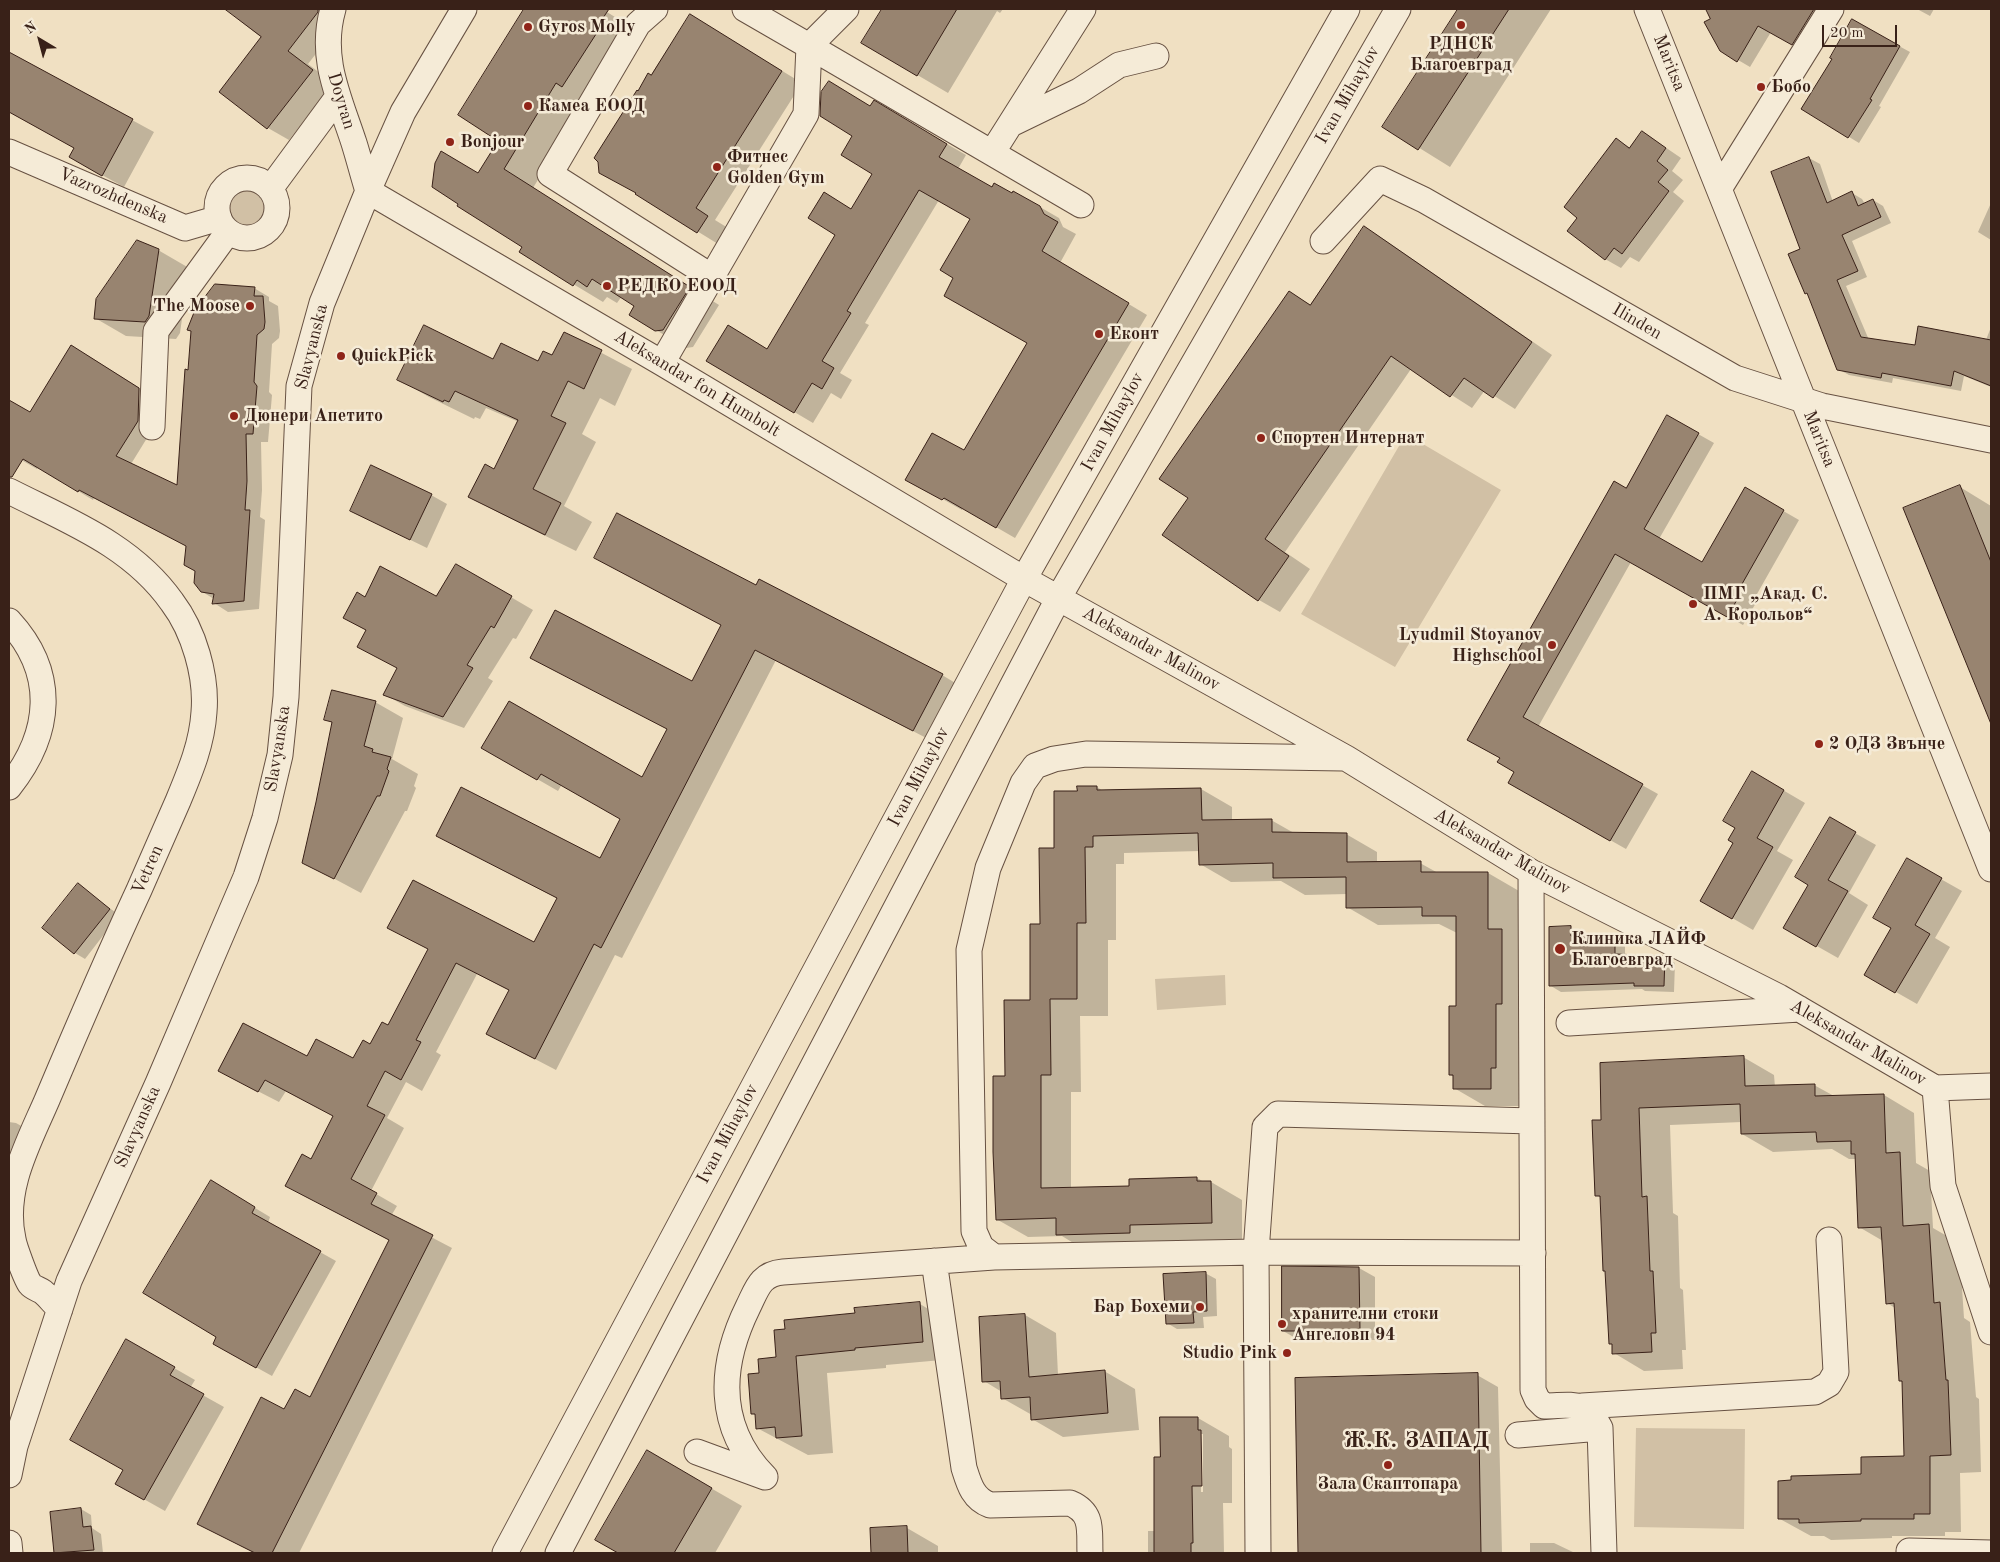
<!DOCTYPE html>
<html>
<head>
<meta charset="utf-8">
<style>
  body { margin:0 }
  #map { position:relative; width:2000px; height:1562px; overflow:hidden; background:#f0e0c2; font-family:"Old Standard TT",serif }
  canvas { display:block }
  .frame { position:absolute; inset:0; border:10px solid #392118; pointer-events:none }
  .north { position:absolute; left:15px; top:15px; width:50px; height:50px; -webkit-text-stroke:4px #f5ebd7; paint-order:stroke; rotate:323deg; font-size:14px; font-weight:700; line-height:20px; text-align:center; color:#392118 }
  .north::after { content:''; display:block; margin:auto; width:18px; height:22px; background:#392118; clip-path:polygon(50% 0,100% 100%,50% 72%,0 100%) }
  .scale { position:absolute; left:1822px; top:25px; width:75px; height:22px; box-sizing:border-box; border:2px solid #392118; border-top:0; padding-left:6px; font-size:15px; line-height:18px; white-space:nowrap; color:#392118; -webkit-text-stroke:4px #f5ebd7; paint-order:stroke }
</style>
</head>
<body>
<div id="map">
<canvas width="2000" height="1562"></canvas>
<div class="frame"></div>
<div class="north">N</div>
<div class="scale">20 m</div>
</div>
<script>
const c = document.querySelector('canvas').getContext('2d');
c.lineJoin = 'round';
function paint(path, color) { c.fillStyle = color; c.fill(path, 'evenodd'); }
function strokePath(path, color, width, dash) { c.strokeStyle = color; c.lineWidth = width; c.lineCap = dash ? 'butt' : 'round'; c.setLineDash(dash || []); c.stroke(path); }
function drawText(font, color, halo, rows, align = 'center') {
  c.font = font + ' "Old Standard TT",serif'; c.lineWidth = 5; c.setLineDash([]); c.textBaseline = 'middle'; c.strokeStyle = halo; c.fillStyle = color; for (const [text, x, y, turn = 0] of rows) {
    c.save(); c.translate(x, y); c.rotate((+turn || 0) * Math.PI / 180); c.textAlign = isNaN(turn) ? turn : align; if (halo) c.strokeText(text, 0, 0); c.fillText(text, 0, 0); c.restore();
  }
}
paint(new Path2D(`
  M229 208a19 19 0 1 1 38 0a19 19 0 1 1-38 0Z
  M1406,434L1501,490L1395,667L1301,614Z
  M1225,975L1226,1005L1157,1010L1155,979Z
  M1636,1428L1745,1429L1744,1529L1634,1527Z`), '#d1c0a5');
paint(new Path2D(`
  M244,9H347L343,12L339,24L308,64L333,83L289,140L268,128L221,92L263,36L238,17Z
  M526,9H602L636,30L586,100L533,188L719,305L693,347L686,348L656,330L636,305L622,296L617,303L607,297L603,302L520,252L524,247L478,174L500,140L459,115Z
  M883,9H1003L1000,13L997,11L948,93L863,43Z
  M1459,9H1551L1450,167L1384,126Z
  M1707,9H1826L1804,51L1771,32L1750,67L1721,50Z
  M1917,9H1934L1930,16Z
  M1853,21L1910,52L1879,106L1881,107L1859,143L1803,109L1834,59Z
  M710,27L802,83L715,220L728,228L718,244L637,194L599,161L639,92L652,77Z
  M9,53L154,132L124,187L91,169L75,148L9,112Z
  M874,102L966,155L958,169L992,189L1012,195L1014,192L1059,218L1063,227L1076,234L1060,263L1147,315L1015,538L963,508L962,510L907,479L964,452L1028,343L955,278L971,219L939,200L865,323L869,325L840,373L852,380L841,399L831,393L813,423L708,361L768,350L874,173L871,107Z
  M1643,132L1681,158L1672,171L1683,180L1673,192L1684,201L1639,262L1630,257L1621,268L1605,259L1579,217L1617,140L1631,148Z
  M1809,158L1820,164L1833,202L1852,193L1862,199L1865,204L1873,200L1883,206L1891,223L1852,241L1867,277L1846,286L1869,340L1916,347L1986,340L1991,327V387L1964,376L1961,391L1893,378L1892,383L1849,375L1838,369L1809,295L1806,293L1802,250Z
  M1991,203V240L1978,232Z
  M1364,228L1385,240L1552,355L1515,409L1485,390L1472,408L1411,369L1285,552L1310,569L1280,612L1259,600L1164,535L1189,498L1289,292L1311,305Z
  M158,250L189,268L180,333L176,339L126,336L95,318Z
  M254,288L269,297V301L278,306L280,331L279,338L272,344L269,392L272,395L268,442H261L262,490L260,517L265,520L259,609L228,612L214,603V599L201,591L188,546L94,498L93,500L38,467L37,469L9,453V401L30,414L87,355L154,397L152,430L131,464L178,486L192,332L188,330Z
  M564,333L632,369L615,406L600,398L582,434L596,442L564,506L592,522L576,551L501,514L470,497L494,471L519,422L486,408L480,419L475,417L474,419L429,397L398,379L493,361L538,363L553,357Z
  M1668,417L1714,443L1659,539L1703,564L1745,489L1799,520L1757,594L1760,596L1743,625L1631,562L1538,727L1658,794L1626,849L1509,783L1516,771L1499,761L1627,490Z
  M1960,487L1991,506V717L1989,716Z
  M431,495L447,504L427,548L351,511Z
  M456,565L533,610L516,639L513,638L488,678L493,681L464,728L405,706L384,694L398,668L367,631L344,618L365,598L437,597Z
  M757,587L942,675L962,687L934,742L776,660L622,958L615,955L556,1070L508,1045L510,991L477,974L436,1052L441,1055L422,1091L406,1082L387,1118L404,1128L371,1191L397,1206L391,1216L452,1248L299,1553H254L198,1524L285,1411L311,1398L390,1241L311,1160L334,1116L286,1091L279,1102L240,1082L307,1058L354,1060L371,1046L388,1026L429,949L534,943L558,899L437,836L601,860L622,819L562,784L558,791L483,748L642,779L668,729L532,658L692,682Z
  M375,702L403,718L392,759L418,774L414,786L416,788L407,811H405L361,893L303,862L318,803L333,723L326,719Z
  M1752,772L1805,803L1777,851L1793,860L1753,930L1701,900L1734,842L1737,828Z
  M1097,787L1103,791L1201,789L1232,807V821L1271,820L1294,833L1346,834L1377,852V863H1420L1438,873H1488L1519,891V940L1532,948L1522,1106H1485L1454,1088V1077L1450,1075L1457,1007V933L1439,924L1378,925L1347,907V894L1305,895L1281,881L1231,882L1200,864V851L1124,853V864H1116V940H1108V1016H1080L1081,1092H1071V1189L1131,1187L1130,1180L1197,1178L1204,1182H1211L1242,1200V1240L1088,1252L1062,1236L1028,1237L998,1220L1006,1077L1031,1001L1041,926L1056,849L1078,792Z
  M1830,819L1876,845L1849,893L1868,905L1838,958L1785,928L1810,884Z
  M1907,860L1962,891L1935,938L1950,947L1917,1004L1866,975L1893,928Z
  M78,885L119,915L85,959L75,953Z
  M1571,928L1581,934V937L1614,936L1625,942V956L1664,957L1675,963L1674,992L1645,991L1642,989L1561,992L1551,986Z
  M1743,1057L1774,1075L1775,1087L1814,1085L1834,1096L1884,1095L1914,1113L1916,1163L1930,1171L1933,1228L1959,1243L1964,1318L1970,1322L1976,1397L1979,1399L1981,1472L1960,1473L1961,1532H1945V1536H1892V1538L1831,1540L1824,1536H1811L1780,1519L1862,1475L1905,1458L1903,1382L1900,1381L1895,1308L1887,1303L1883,1241L1859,1227L1856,1159H1849L1832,1149L1773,1152L1742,1134V1122L1670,1125L1673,1213L1678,1216L1680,1288L1683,1290L1686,1350H1682L1683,1369L1644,1371L1614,1353L1613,1345L1610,1343L1602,1198L1596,1195L1603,1121Z
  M9,1122L16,1123L32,1132L9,1182Z
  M227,1191L270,1217L268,1223L336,1261L272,1376L214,1344L218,1337Z
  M1284,1268H1359L1375,1277V1340H1299L1283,1331Z
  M1205,1273L1216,1279L1217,1316L1203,1317L1204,1328L1177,1329L1167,1323Z
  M920,1304L950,1322L953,1359L886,1365V1368L827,1373L833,1453L808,1455L757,1428L756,1415L752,1413L761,1374L778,1359L856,1314Z
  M1025,1315L1056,1333L1058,1375L1104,1371L1135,1389L1139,1430L1063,1437L1032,1419V1415L1002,1398V1392L984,1381L980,1318Z
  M127,1341L195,1380L190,1388L224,1407L165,1511L117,1484L125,1470Z
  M1477,1375L1498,1387L1502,1553H1299L1296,1379Z
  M1161,1418H1198L1229,1436V1447L1232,1449V1503H1223L1224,1553H1148V1531H1155L1161,1458ZM1200,1434H1203V1492H1201Z
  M648,1452L742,1506L715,1553H621L597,1540Z
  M81,1509L91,1515L92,1528L101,1534L103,1553H55L51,1513Z
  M907,1528L938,1546V1553H872L871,1529Z
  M1530,1543H1554L1575,1553H1514H1530Z`), '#0003');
const building = new Path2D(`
  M225,9H318V12L288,51L313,70L267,129L219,92L261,37Z
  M524,9H609L595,30L598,31L562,87L556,83L504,169L690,287L663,330L655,331L629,315L634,306L592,279L587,287L577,280L573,286L519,252L522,247L457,206L458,204L432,187L435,163L441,151L478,173L498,141L458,115Z
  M882,9H957L917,76L861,43Z
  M1458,9H1509L1418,150L1382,127Z
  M1706,9H1814L1792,45L1758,26L1737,62L1720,51L1704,22L1710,19Z
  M690,14L782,71L696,208L708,216L697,233L635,194L636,193L599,173L598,162L594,158L637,90L638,91L648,73L651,75Z
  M1852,19L1900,46L1870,99L1872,100L1848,138L1801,109L1832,59L1830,58Z
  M9,52L133,119L102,176L69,157L74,148L9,112Z
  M829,81L870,106L874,100L947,144L939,157L992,187L994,183L1012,193L1013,191L1040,206L1044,214L1058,222L1042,251L1129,303L996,528L944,498L942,500L905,480L932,433L964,450L1027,343L944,296L953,278L940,270L970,219L919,190L847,311L851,313L822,361L834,368L822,389L812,383L794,413L706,361L728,325L767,349L835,235L808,218L824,192L851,209L872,174L841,155L852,136L820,116L821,92Z
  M1642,131L1666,148L1657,161L1668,170L1658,182L1669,191L1622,254L1614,248L1605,260L1567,231L1577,218L1564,207L1616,138L1629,148Z
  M1809,157L1827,203L1852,191L1858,206L1873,199L1881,217L1842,235L1858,271L1837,280L1861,337L1915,345L1918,326L1991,340V386L1954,371L1951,386L1882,373L1881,378L1837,370L1807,293L1805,294L1788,254L1800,249L1771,172Z
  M1364,226L1532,342L1493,398L1464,378L1450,397L1391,356L1265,539L1289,556L1258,601L1162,535L1188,498L1159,479L1289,291L1310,305Z
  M137,240L159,249L149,316L145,322L94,319L96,299Z
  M215,284L255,287L254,296H263L265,322L264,329L257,335L254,382L257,386L253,434H246L247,481L245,510H250L244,601L212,604L214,594L201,592L194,583L195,571L184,565L186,546L79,490L78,492L23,459L12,477H9V400L30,412L71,345L139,388L138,421L116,456L177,485L185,369L188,370L191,331L187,330L195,310Z
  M424,325L493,359L501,343L538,361L543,351L552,355L564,332L602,350L584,389L568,381L551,416L566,423L533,489L561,503L545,535L468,497L485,464L494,469L518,420L455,391L449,402L444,400L443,402L397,380Z
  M1667,415L1699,433L1644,529L1702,562L1745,487L1784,510L1742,584L1745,586L1727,617L1615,554L1523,717L1643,784L1610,841L1508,783L1514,772L1497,762L1500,758L1467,740L1614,481L1626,488Z
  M371,465L432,494L410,540L350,511Z
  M1960,485L1991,562V724L1903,508Z
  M617,513L756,585L759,579L943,674L913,731L755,650L601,948L594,944L535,1059L486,1034L509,990L456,963L416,1040L421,1042L401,1080L385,1071L367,1106L385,1115L351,1179L377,1193L371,1204L433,1235L272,1553H255L197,1524L261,1397L284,1409L295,1389L310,1397L389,1240L285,1186L302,1154L311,1159L333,1116L265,1080L258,1092L218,1071L243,1023L307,1056L316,1039L353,1058L363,1040L370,1044L382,1022L388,1025L428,949L387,928L413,880L534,942L557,898L436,836L461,787L600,858L620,819L541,774L537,780L481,748L509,701L642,777L667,729L530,658L555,610L692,681L721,625L594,558Z
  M456,564L512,596L494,628L491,626L467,665L473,668L443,717L383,695L397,668L357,647L366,630L343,618L357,592L365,597L380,566L436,596Z
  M332,690L376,701L364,746L373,749L372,752L391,757L387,769L389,771L380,796H377L334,879L302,863L316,802L332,722L324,720Z
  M1752,771L1784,790L1757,838L1773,847L1732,919L1700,901L1733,843L1728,840L1735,828L1723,821Z
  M1077,786H1097V790L1201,788L1202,820L1272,819V832L1347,833V862L1421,861V872H1488V929H1502V1004H1496V1068H1491V1089H1453V1075H1449V1006H1456V916H1422V907L1346,908V877L1273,878V863L1199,865L1198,833L1093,836V847H1085L1086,923H1077V999H1050L1051,1075H1041V1188L1129,1186V1179L1197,1177V1181H1211L1212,1223L1130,1225V1233L1056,1235V1218L996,1220L993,1152V1076H1005L1004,1000H1030V924H1040L1039,848H1054V791H1077Z
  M1830,817L1856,832L1828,880L1848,891L1816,947L1783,928L1808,885L1795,877Z
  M1907,858L1942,878L1915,925L1930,934L1895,993L1864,975L1891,928L1873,918Z
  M78,883L110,909L74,954L42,928Z
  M1571,926V936L1615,935V954L1665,956L1664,986H1634V983L1549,986V927Z
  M1744,1056L1745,1086L1815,1084V1096L1884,1094L1886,1153L1900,1152L1903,1226L1929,1224L1934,1303L1940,1302L1946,1380H1948L1951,1455L1930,1456V1514H1914V1519H1861V1521L1799,1523V1519H1778V1481L1791,1480V1476L1861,1474V1457L1904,1456L1902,1381H1899L1894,1303L1886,1304L1881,1227L1858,1228L1855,1154H1851V1141L1817,1142L1816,1132L1741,1134L1740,1104L1639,1108L1642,1197L1647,1196L1650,1271H1653L1656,1333H1651L1652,1352L1612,1354V1344H1609L1605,1271H1603L1600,1196H1595L1592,1120H1601L1600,1063Z
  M211,1180L255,1207L252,1213L321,1251L256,1368L213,1344L216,1337L143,1293Z
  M1282,1266L1359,1267L1360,1331H1282Z
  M1206,1272L1207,1311L1193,1312L1194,1323L1166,1324L1163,1274Z
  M920,1302L923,1342L855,1348V1350L796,1356L802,1436L776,1438L775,1427L756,1429L755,1414H751L748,1374L759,1373L758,1359L776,1357L774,1330L785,1329L784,1320L855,1313L854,1308Z
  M1025,1314L1029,1377L1105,1370L1108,1413L1031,1420L1030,1397L1001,1399L1000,1381L982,1382L979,1317Z
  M126,1339L175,1367L170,1375L204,1394L144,1500L115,1484L123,1470L70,1440Z
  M1478,1373L1481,1553H1298L1295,1378Z
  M1160,1417H1198V1430H1201L1202,1486H1192L1193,1543H1191V1553H1154V1457H1160Z
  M647,1450L712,1488L674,1553H618L595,1540Z
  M81,1508L83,1527L91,1526L94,1550L54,1553L50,1512Z
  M907,1526L908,1553H871L870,1528Z`);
paint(building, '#988470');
strokePath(building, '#392118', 1);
const minor = new Path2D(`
  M333,9C319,58 339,97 354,143C359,159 363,175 368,191
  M655,9L638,24L550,174L712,277
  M846,9L809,46L1081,205
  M1647,9L1991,869
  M1013,123L1079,91L1119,65L1156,56
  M9,152L185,228L219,218
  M992,153L1083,9
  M217 208a30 30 0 1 1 60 0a30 30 0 1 1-60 0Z
  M270,189L337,98
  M1719,189L1831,9
  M368,191L662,363L1024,579L1346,758L1531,872L1779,997L1935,1088L1991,1086
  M1323,241L1380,179L1424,200L1735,378L1822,406L1991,440
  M662,363L806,114L809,46L745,9
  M152,427L156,331L228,232
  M9,491C68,521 132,545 172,602C194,631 207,676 204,712C202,744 190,772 178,801C165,831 152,860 139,890C107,959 77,1029 47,1100C28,1144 2,1190 13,1239C14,1246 26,1279 30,1284C33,1288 39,1289 43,1292C49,1297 54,1304 60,1309
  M9,621C57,673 52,733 9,787
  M1343,758L1086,754L1054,759L1035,766L1023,783L988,868L969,950L974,1231L981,1247L994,1257L1256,1252L1533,1253
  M1531,872L1533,1390L1537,1399L1544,1406C1572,1406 1585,1399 1600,1428L1604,1553
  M1569,1023L1800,1009
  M1935,1088L1943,1186L1991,1332
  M934,1261L964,1468C969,1484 973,1499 990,1505L1070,1503C1094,1513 1089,1531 1090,1553
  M1582,1406L1815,1392L1829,1384L1836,1372L1829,1240
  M1518,1435L1600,1428
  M697,1452L765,1477
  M9,1475L15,1446L69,1281L158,1083L246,877L265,818L280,755L286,697L299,386L322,303L368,191L403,112L464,9
  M765,1477C716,1427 719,1366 748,1307C757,1289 760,1274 783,1272L994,1257
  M9,1543L10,1553
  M505,1553L1024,579L1347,9
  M558,1553L1059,597L1398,9
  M1258,1553L1256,1252L1265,1127L1278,1114L1532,1121
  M1909,1553V1551L1991,1553`);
strokePath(minor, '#675142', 27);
strokePath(minor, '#f5ebd7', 25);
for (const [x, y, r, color] of [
  [1461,25,5,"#8f2418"],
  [528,27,5,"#8f2418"],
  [1761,87,5,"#8f2418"],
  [528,106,5,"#8f2418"],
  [450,142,5,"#8f2418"],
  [717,167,5,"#8f2418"],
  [607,286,5,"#8f2418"],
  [250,306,5,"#8f2418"],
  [1099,334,5,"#8f2418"],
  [341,356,5,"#8f2418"],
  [234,416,5,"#8f2418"],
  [1261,438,5,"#8f2418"],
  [1693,604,5,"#8f2418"],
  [1552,645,5,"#8f2418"],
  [1819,744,5,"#8f2418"],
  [1560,949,6,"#8f2418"],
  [1200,1307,5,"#8f2418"],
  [1282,1324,5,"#8f2418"],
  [1287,1353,5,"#8f2418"],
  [1388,1465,5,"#8f2418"]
]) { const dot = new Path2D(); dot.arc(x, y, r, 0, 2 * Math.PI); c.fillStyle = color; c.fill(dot); strokePath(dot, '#f5ebd7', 2); }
drawText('bold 18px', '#392118', '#f5ebd7', [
  ["Gyros Molly",538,27],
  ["РДНСК",1461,44,"center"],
  ["Благоевград",1461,65,"center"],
  ["Бобо",1771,87],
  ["Камеа ЕООД",538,106],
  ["Bonjour",460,142],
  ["Фитнес",727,157],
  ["Golden Gym",727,178],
  ["РЕДКО ЕООД",617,286],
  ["The Moose",240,306,"right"],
  ["Еконт",1109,334],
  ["QuickPick",351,356],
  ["Дюнери Апетито",244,416],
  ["Спортен Интернат",1271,438],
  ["ПМГ „Акад. С.",1703,594],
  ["А. Корольов“",1703,615],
  ["Lyudmil Stoyanov",1542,635,"right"],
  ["Highschool",1542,656,"right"],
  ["2 ОДЗ Звънче",1829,744],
  ["Клиника ЛАЙФ",1571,939],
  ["Благоевград",1571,960],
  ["Бар Бохеми",1190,1307,"right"],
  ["хранителни стоки",1292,1314],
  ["Ангеловп 94",1292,1335],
  ["Studio Pink",1277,1353,"right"],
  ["Зала Скаптопара",1388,1484,"center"]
], 'left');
drawText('18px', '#392118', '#f5ebd7', [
  ["Maritsa",1669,63,68],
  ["Ivan Mihaylov",1348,95,-60],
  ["Doyran",341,101,73],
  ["Vazrozhdenska",113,196,23],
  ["Ilinden",1637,322,30],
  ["Slavyanska",312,347,-76],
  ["Aleksandar fon Humbolt",697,384,31],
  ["Ivan Mihaylov",1113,422,-61],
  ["Maritsa",1819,439,68],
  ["Aleksandar Malinov",1151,649,29],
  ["Slavyanska",278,749,-81],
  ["Ivan Mihaylov",919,777,-62],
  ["Aleksandar Malinov",1502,852,30],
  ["Vetren",148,870,-66],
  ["Aleksandar Malinov",1858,1043,30],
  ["Slavyanska",138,1127,-66],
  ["Ivan Mihaylov",728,1134,-62]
]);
c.letterSpacing = '1px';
drawText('bold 22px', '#392118', '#f5ebd7', [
  ["Ж.К. ЗАПАД",1417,1441]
]);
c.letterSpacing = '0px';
</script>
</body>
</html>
